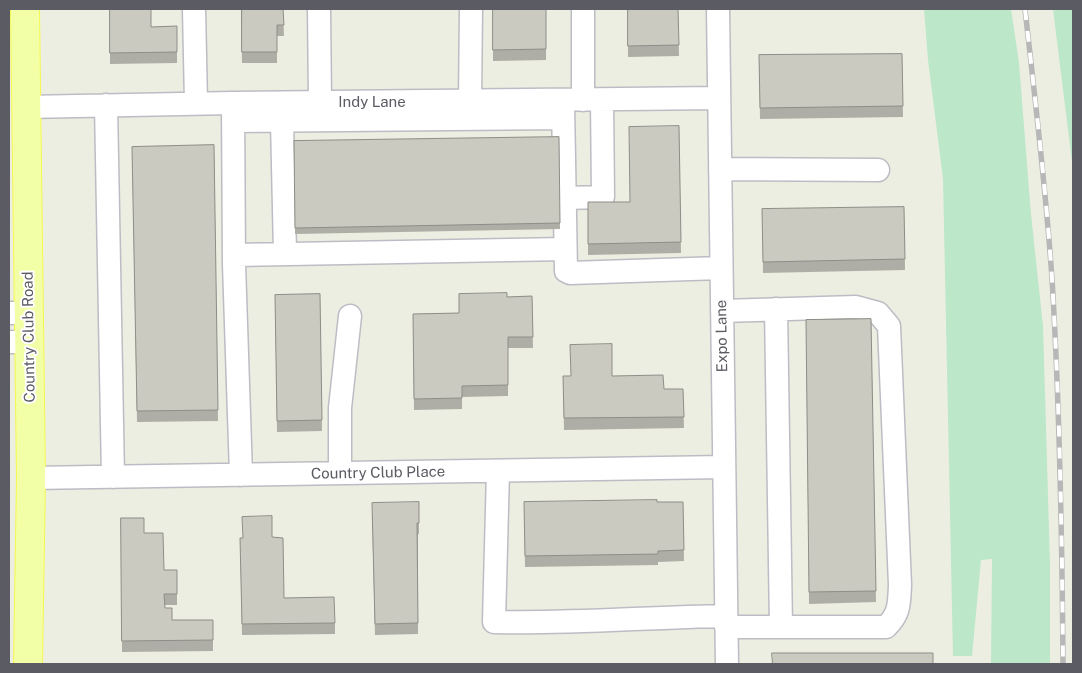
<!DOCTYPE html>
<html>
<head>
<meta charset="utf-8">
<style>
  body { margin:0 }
  #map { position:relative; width:1082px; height:673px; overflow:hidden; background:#edeee2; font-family:"Public Sans",sans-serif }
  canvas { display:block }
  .frame { position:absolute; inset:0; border:10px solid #5a5b63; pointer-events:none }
</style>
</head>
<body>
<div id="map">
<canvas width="1082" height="673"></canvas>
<div class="frame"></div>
</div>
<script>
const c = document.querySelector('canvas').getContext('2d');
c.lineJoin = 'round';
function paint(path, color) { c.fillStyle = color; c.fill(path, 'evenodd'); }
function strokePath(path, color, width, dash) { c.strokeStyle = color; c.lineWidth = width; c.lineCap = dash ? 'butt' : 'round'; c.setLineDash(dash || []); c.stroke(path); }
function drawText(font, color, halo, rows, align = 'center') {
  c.font = font + ' "Public Sans",sans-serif'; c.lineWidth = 4; c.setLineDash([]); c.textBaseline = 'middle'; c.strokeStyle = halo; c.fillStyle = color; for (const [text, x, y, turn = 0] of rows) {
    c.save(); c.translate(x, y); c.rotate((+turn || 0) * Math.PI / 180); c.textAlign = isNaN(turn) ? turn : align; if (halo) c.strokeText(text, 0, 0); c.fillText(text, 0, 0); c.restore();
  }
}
paint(new Path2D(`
  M924,9H1011L1019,63L1031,214L1043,326L1050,564V664H991L992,559L981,560L972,656H953L943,179L928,60Z
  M1053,9H1073V170Z`), '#bce7c9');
const minor = new Path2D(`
  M194,9L196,103
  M319,9L320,102
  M583,9V100
  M718,9L727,664
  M470,101L471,9
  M233,103L234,264L241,475
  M563,103L566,271L570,273L721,268
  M106,105L113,477
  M26,107L233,103L719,98
  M233,121L563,118
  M282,121L285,253
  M720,169L878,170
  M565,198L603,197L602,100
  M234,255L565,249
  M776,309L781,627
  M722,311L856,307L878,313L889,326L900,585C899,604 900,613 886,627H726
  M9,313H28
  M9,342H29
  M498,471L494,622C572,624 649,617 726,616
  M340,473V408L350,316
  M31,478L724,467`);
const major = new Path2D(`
  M25,9L31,478L28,664`);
strokePath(minor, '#bcbdc4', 25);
strokePath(major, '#f5f850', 30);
strokePath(minor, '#fff', 22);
strokePath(major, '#f3ffa6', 28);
const rail = new Path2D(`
  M1025,9C1035,99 1046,189 1052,279C1060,408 1062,536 1063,664`);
strokePath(rail, '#b7b7b8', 5.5);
strokePath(rail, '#fff', 4, [11]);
paint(new Path2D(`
  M110,9L151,27L177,26V63L110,64Z
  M241,9H283L284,36H277V63H242Z
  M493,9H546V60L493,61Z
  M628,9H678L679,56L628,57Z
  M902,54L903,117L760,119L759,55Z
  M679,126L681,253L588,255V202H630Z
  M559,137L560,229L295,234L294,141Z
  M214,145L218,421L137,422L132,147Z
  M904,207L905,270L763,273L762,209Z
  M320,294L322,431L277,432L275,295Z
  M532,296L533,348H508V396L462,397V409L414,410L413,314L459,313L507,297Z
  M871,319L876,602L809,604L806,320Z
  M563,376H612L664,389H683L684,428L564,430Z
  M419,502V534H418V634L375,635L372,514Z
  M524,502H683L684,561L658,562V565L525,567Z
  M121,518L144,533L164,570H177V605H165V608L172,620H213V651L122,652Z
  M272,537L284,598L335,623V634L242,635L240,538Z`), '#afaea6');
const building = new Path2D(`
  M110,9H151V27L177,26V52L110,53Z
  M242,9H283L284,25H277V52H242Z
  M493,9H546V49L493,50Z
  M628,9H678L679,45L628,46Z
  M902,54L903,106L760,108L759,55Z
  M679,126L681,242L588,244V202H630L629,127Z
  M559,137L560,223L295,228L294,141Z
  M214,145L218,410L137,411L132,147Z
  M904,207L905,259L763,262L762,209Z
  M507,293V297L532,296L533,337H508V385L462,386V398L414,399L413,314L459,313V294Z
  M320,294L322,420L277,421L275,295Z
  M871,319L876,591L809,592L806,320Z
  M612,344V376L663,375L664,389H683L684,417L564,418L563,376H571L570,345Z
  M657,500V502H683L684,550L658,551V554L525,556L524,502Z
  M419,502V523H417L418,623L375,624L372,503Z
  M272,516V537L283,538L284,598L334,597L335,623L242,624L240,538H243L242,517Z
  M121,518H144V533H163L164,570H177V594H164L165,608H172V620H213V640L122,641Z
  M772,653H933V664H773Z`);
paint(building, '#cbcac1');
strokePath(building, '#8e8d87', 1);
drawText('15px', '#5a5b63', '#fff', [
  ["Indy Lane",372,102],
  ["Expo Lane",722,336,-91],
  ["Country Club Road",29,337,-91],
  ["Country Club Place",378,473,-1]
]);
</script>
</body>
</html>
